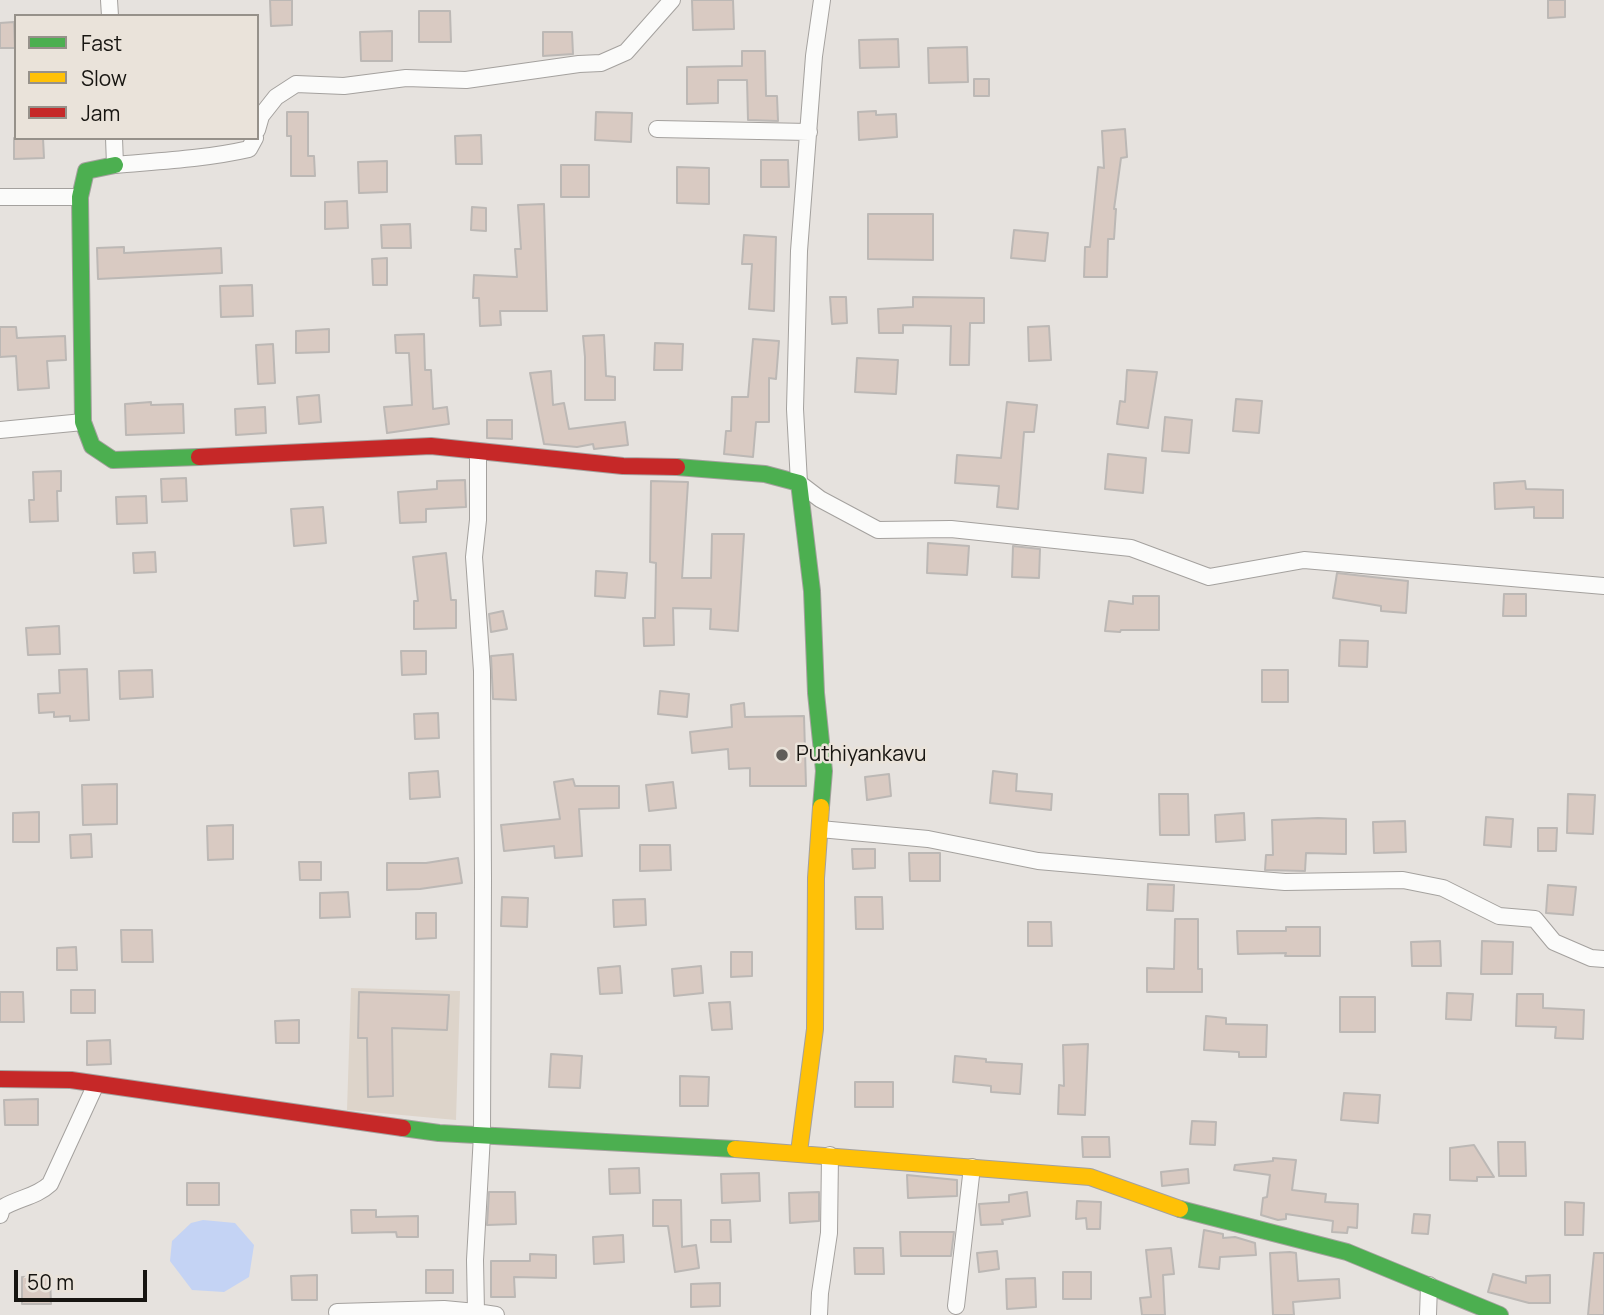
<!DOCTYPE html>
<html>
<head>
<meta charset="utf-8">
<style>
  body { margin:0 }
  #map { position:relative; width:1604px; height:1315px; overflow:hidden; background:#e6e2de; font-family:Manrope,sans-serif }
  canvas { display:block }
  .legend { position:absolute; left:14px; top:14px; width:245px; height:126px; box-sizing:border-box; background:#eae3da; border:2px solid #96918a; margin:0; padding:9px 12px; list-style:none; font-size:21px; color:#171511 }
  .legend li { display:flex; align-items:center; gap:14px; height:35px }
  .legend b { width:35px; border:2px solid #96918a }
  .scale { position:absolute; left:14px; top:1270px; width:133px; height:32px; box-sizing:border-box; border:4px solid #171511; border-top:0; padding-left:9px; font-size:21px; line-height:24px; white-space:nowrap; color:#171511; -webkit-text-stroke:5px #eae3da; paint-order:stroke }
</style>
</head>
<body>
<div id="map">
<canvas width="1604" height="1315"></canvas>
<ul class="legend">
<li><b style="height:9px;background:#4caf50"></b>Fast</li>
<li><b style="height:9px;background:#ffc107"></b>Slow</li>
<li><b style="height:9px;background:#c62828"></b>Jam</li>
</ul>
<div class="scale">50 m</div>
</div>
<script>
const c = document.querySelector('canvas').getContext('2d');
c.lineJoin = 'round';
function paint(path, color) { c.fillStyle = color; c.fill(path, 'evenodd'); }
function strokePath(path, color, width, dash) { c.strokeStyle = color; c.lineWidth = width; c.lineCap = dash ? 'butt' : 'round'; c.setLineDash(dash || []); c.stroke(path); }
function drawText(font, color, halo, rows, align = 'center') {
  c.font = font + ' Manrope,sans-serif'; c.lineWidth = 5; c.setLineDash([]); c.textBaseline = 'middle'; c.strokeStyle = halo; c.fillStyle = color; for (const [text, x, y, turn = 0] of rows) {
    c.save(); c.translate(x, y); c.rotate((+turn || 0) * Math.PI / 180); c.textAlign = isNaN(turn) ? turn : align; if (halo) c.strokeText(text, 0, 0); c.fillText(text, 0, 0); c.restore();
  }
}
paint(new Path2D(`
  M351,988L460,991L456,1120L347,1110Z`), '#ddd4ca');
paint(new Path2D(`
  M203,1220L235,1223L254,1245L249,1277L224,1292L192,1290L170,1261L172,1241L191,1223Z`), '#c4d3f4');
const building = new Path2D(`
  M270,0H292V25L271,26Z
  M692,0H733L734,29L693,30Z
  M1548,0H1565V17L1548,18Z
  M419,11H450L451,42H419Z
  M14,22L15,48H0V23Z
  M392,31V61H361L360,32Z
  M543,32H572L573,54L543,56Z
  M898,39L899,67L860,68L859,40Z
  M967,47L968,82L929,83L928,48Z
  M742,51H765L766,96H777L778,121L748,120L747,80H718V103L687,104V67L742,66Z
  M974,79H989V96H974Z
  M876,111V115L896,114L897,137L859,140L858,112Z
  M287,112H308V156H314L315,176H291V136H287Z
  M596,112L632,113L631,142L595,140Z
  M1125,129L1127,157L1121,158L1114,209H1116L1114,239H1108L1107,277H1084L1085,247H1090L1098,167L1104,168L1102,131Z
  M481,135L482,164H456L455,136Z
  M14,138H43L44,158L14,159Z
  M761,160H788L789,187H761Z
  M387,161V192L359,193L358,162Z
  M561,165H589V197H561Z
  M677,167L709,168V204L677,203Z
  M347,201L348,228L325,229V202Z
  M544,204L547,311H500L501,325L480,326L479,298H473L474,275L517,277L515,249H521L518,205Z
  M472,207L486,208V231L471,230Z
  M868,214H933V260L868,259Z
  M410,224L411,248H382L381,225Z
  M1014,230L1048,233L1045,261L1011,258Z
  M744,235L776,237L774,311L749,309L752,264H742Z
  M124,247V253L221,248L222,273L98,279L97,248Z
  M387,258V285H373L372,259Z
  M252,285L253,316L221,317L220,286Z
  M830,297H846L847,323L832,324Z
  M913,297L984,298V323H970L969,365H950L951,326L903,325V333H879L878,309L913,307Z
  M1049,326L1051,360L1029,361L1028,327Z
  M0,327H16L17,338L65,336L66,360L47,361L49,388L18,390L16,356L0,357Z
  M329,329V352L296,353V331Z
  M424,334L425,370H431L433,409L447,407L449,424L387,433L384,407L412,405L409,353H396L395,335Z
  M604,335L606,376L615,377V400H585V357L583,336Z
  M753,339L779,341L776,379L769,378V422H756L753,457L724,454L726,431H731L732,397H748Z
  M655,343L683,344L682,370H654Z
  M273,344L275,383L258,384L256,345Z
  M857,358L898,360L896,394L855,392Z
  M1127,370L1157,372L1148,428L1117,424L1120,401L1125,402Z
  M551,371L553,405L564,403L569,429L625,422L628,445L594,449L593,444L577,447L544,444L530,373Z
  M319,395L321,422L299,424L297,397Z
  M1236,399L1262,401L1259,433L1233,431Z
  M151,402V405L183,404L184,433L126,435L125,404Z
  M1007,402L1037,405L1034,432H1024L1018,509L997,507L999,486L955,483L957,455L1001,458Z
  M265,407L266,433L236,435L235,409Z
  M1165,417L1192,420L1189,453L1162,451Z
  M487,420H512V439L487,438Z
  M1108,454L1146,458L1143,493L1105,489Z
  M61,471V491H57L58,521L30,522L29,500H34L33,472Z
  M186,478L187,501L162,502L161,479Z
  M465,480L466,507L426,509V522L400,523L398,492L437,489V481Z
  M651,481L688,482L682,578H711L712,534H744L738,631L710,629L711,609L673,608L674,645L644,646L643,618H655L656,563L650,562Z
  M1525,481L1526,489L1563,490V518H1534V507L1495,509L1494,483Z
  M146,496L147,523L117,524L116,497Z
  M323,507L326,543L294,546L291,509Z
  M928,543L969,546L967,575L927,573Z
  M1013,546L1040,549L1039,578L1012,577Z
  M155,552L156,572L134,573L133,553Z
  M446,553L451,600H456V628L414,629V601H418L413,557Z
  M596,571L627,573L625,598L595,596Z
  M1337,573L1408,581L1406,613L1381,611V606L1333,598Z
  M1504,594H1526V616H1503Z
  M1133,596H1159V630H1121L1120,632L1105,631L1109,601L1133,604Z
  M503,611L507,629L491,632L489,614Z
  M59,626L60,654L28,655L26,628Z
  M1340,640L1368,641L1367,667L1339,666Z
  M401,651H426V674L402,675Z
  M513,654L516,700L493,699L491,656Z
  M87,669L89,720L70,721V716L54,717V712L39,713L38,694L60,693L59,670Z
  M152,670L153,697L120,699L119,671Z
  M1262,670H1288V702H1262Z
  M660,691L689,694L687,717L658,714Z
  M744,703L745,717L804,716L806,786H750V768L729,769L728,749L692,753L690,732L732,727L731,705Z
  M438,713L439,738L415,739L414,714Z
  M438,771L440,797L410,799L409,773Z
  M993,771L1017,774L1016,791L1052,794L1051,810L990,803Z
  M889,774L891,796L867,800L865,777Z
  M573,779L575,786H619V808L579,809L582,856L555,858L554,846L504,851L501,825L560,819L554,782Z
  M673,782L676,808L649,811L646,785Z
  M117,784V824L83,825L82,785Z
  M1159,794H1188L1189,835H1160Z
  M1568,794L1595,795L1593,834L1567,833Z
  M39,812V842H13V813Z
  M1244,813L1245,840L1216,842L1215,815Z
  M1486,817L1513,819L1511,847L1484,845Z
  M1318,818L1346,819V854L1306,853L1305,871L1265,870L1266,855H1273L1272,820Z
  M1405,821L1406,852L1374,853L1373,822Z
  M233,825V859L208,860L207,826Z
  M1538,828H1557L1556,851H1538Z
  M91,834L92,857L71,858L70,835Z
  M640,845H670L671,870L640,871Z
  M852,849H875V868L853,869Z
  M909,853H940V881H910Z
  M458,858L462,883L420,889L387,890V863H426Z
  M299,862H321V880H300Z
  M1148,884L1174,885L1173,911L1147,910Z
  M1548,885L1576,887L1573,915L1546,913Z
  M348,892L350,917L320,918V893Z
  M502,897L528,898L527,927L501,926Z
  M855,897H882L883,929H856Z
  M645,899L646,925L614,927L613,900Z
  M416,913H436V938L416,939Z
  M1175,919H1198V969H1202V992H1147V968L1174,969Z
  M1028,922H1051L1052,946H1028Z
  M1286,927H1320V956H1285L1286,953L1238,954L1237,931H1286Z
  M121,930H152L153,962H122Z
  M1440,941L1441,966H1412L1411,942Z
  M1482,941L1513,942L1512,974H1481Z
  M76,947L77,970H57V948Z
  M731,952H752V976L731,977Z
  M620,966L622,993L600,994L598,968Z
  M701,966L703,993L674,996L672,969Z
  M71,990H95V1013H71Z
  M0,992H23L24,1022H0Z
  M359,992L449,995L447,1030L392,1028L393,1096L368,1097L367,1038H358Z
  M1447,993L1473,994L1471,1020L1446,1019Z
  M1517,994H1543V1008L1584,1010L1583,1039L1555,1038L1556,1027L1516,1026Z
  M1340,997H1375V1032H1340Z
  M730,1002L732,1029L712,1030L709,1003Z
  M1206,1016L1226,1018V1024L1267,1025L1266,1057H1239V1052L1204,1050Z
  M299,1020V1043H276L275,1021Z
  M110,1040L111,1064L87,1065V1041Z
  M1088,1044L1085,1115L1058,1114L1059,1085L1064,1086L1063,1045Z
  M551,1054L582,1056L580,1088L549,1087Z
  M955,1056L986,1059V1062L1022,1064L1020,1094L991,1092V1086L953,1082Z
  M680,1076L709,1077L708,1106H680Z
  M855,1082H893V1107H855Z
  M1344,1093L1380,1095L1378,1123L1341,1120Z
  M38,1099V1125H5L4,1100Z
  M1192,1121L1216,1122L1215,1145L1190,1144Z
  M1082,1137H1109L1110,1157H1083Z
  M1498,1142H1525L1526,1176H1499Z
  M1474,1145L1494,1177H1477V1181L1450,1180V1148Z
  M1273,1158L1296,1160L1292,1190L1326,1194L1325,1202L1358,1204L1357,1228L1348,1227L1347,1233L1332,1232L1333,1221L1286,1214V1219L1278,1220L1261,1215L1263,1198L1267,1197L1270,1175L1234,1170L1235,1165L1273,1161Z
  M639,1168L640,1193L610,1194L609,1169Z
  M1188,1169L1189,1183L1162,1186L1161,1172Z
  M759,1173L760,1201L722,1203L721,1174Z
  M907,1175L957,1180V1196L908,1198Z
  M187,1183H219V1205H187Z
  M489,1192H515L516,1224L487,1225Z
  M819,1192V1221L790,1223L789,1193Z
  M1027,1192L1030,1216L1002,1220L1003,1224L981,1225L979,1204L1009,1202V1195Z
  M653,1200H681L682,1247L696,1245L699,1268L675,1272L668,1226H653Z
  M1077,1201L1101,1202L1100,1229H1087L1086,1218L1076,1219Z
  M1565,1202L1584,1203L1583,1235H1565Z
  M351,1210H376V1217L418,1216V1237H397L396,1232L352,1233Z
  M1414,1214L1430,1215L1428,1234L1412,1233Z
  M711,1220H730L731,1242H711Z
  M1204,1230L1223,1234V1238L1235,1237L1255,1243L1256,1255L1220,1257L1219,1269L1199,1267Z
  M900,1232H954L951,1256H901Z
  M623,1235L624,1262L594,1264L593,1237Z
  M854,1248H883L884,1274H855Z
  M1171,1248L1174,1274L1163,1275L1165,1315H1142L1140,1298L1151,1297L1146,1250Z
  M997,1251L999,1269L979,1272L977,1253Z
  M1290,1252L1296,1253L1298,1281L1339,1279L1340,1298L1293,1302L1294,1315H1273L1270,1253Z
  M1594,1253H1604V1315H1588Z
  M530,1254L556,1255V1278L514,1277L515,1297H491V1261H530Z
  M426,1270H453V1293H426Z
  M1063,1272H1091V1299H1063Z
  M1493,1274L1526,1283V1276L1550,1275V1303H1529L1488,1292Z
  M317,1275V1300H292L291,1276Z
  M50,1276L51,1304H22V1277Z
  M1035,1278L1036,1307L1007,1309L1006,1279Z
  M720,1283V1306L691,1307V1284Z`);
paint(building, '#d9cac2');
strokePath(building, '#bcb8b5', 2);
const street = new Path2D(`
  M109,0L110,16
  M822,0L814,56L799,251L795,409L799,483L820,499L878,530L951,529L1131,548L1209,577L1304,560L1604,586
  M657,129L809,132
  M257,130L261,116L276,97L296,84L344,86L406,78L466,80L579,64L601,63L626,52L672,0
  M114,138L115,165C160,161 205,159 249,149L255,138
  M0,197H80
  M0,430L83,422
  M820,829L928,839L1038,861L1153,871L1285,882L1403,880L1443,888L1499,916L1535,919L1554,942L1591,958L1604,959
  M0,1215L2,1208C18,1198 36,1197 50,1184L96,1084
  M956,1306L972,1167
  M337,1312L444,1309L476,1312L475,1260L482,1135L483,880L482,671L474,557L478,520V451
  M476,1312L496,1315
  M819,1315L820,1293L829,1233L830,1155
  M1428,1315L1429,1285`);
const fast = new Path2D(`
  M115,165L86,171L80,197L83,422L92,446L113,460L199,457
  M677,467L765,474L799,483L812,591L816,693L824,771L821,807
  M403,1128L439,1133L735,1149
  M1180,1209L1347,1252L1500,1315`);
const slow = new Path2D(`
  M735,1149L1090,1177L1180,1209
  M799,1152L815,1029L816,878L821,807`);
const jam = new Path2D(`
  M199,457L431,446L623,466L677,467
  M0,1079L71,1080L403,1128`);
strokePath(street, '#a4a19e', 18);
strokePath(fast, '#a4a19e', 18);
strokePath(slow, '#a4a19e', 18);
strokePath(jam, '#a4a19e', 18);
strokePath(street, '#fbfbfa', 16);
strokePath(fast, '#4caf50', 16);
strokePath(slow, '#ffc107', 16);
strokePath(jam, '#c62828', 16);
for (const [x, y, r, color] of [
  [782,755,7,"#5f5d59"]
]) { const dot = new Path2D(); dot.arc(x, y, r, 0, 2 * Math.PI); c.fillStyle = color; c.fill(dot); strokePath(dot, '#eae3da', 2.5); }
drawText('21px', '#171511', '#eae3da', [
  ["Puthiyankavu",796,755]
], 'left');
</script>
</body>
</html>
